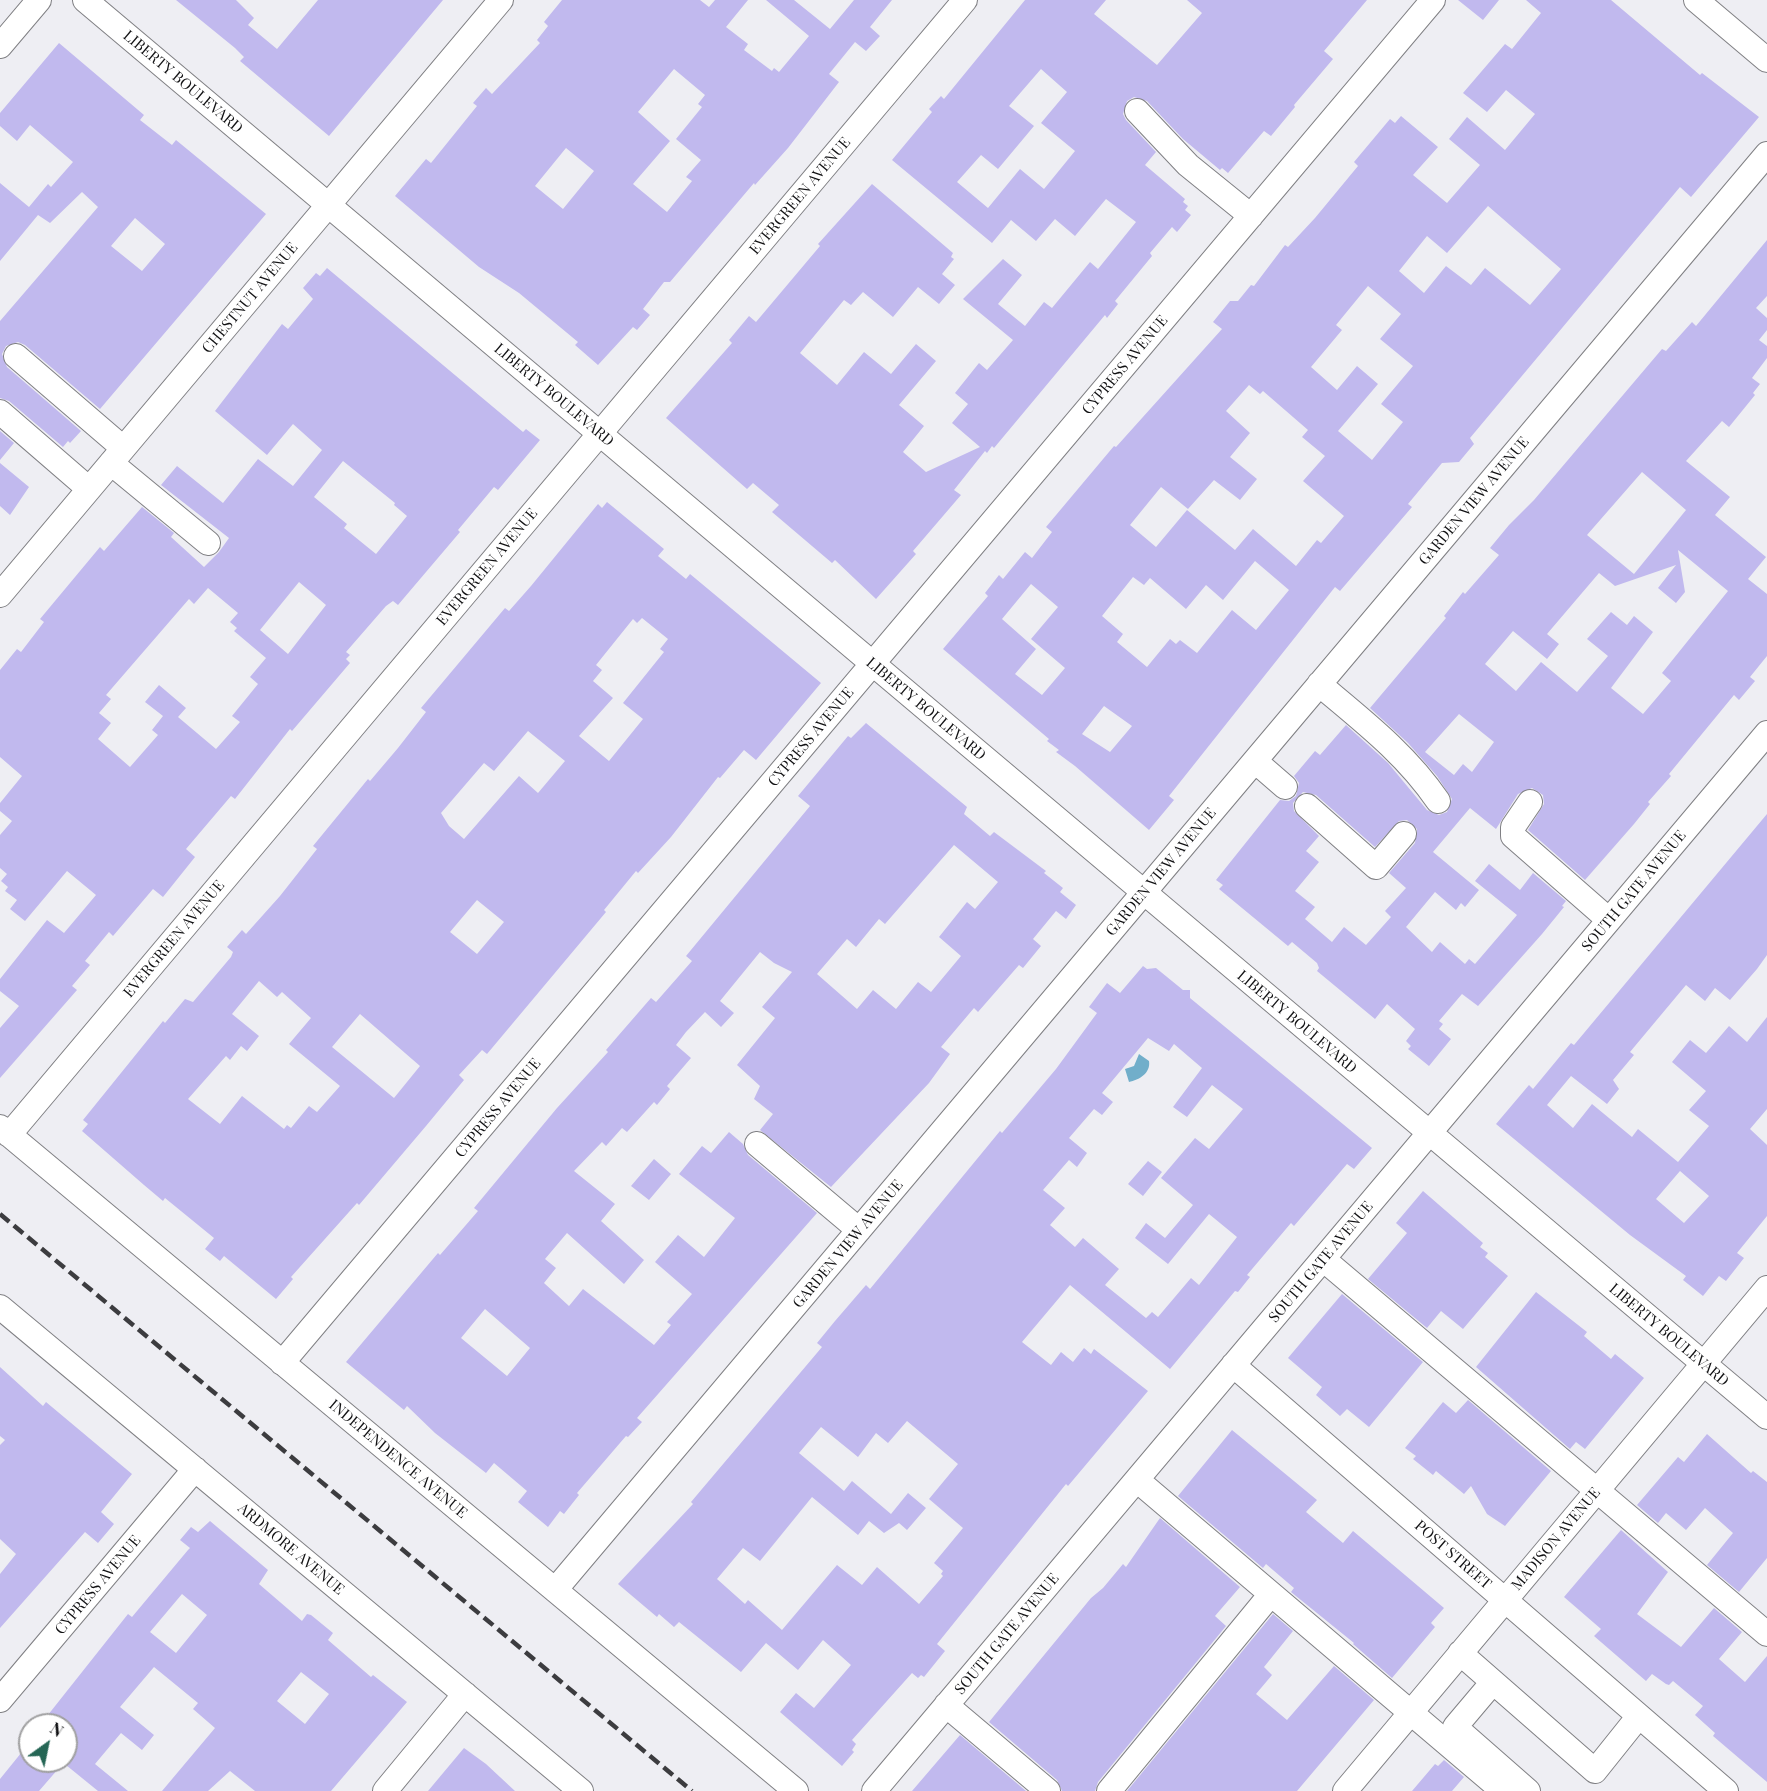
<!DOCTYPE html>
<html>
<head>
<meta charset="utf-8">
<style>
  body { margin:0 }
  #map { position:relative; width:1767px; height:1791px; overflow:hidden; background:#eeeef3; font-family:"Playfair Display",serif }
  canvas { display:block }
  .north { position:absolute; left:18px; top:1713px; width:60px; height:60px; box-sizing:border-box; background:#fff; border:2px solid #a0a0a1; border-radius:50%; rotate:33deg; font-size:16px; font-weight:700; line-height:24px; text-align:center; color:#111113 }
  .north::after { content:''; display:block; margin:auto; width:21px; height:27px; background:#256655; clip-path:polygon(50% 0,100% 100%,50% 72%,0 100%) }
</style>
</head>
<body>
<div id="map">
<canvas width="1767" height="1791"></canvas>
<div class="north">N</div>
</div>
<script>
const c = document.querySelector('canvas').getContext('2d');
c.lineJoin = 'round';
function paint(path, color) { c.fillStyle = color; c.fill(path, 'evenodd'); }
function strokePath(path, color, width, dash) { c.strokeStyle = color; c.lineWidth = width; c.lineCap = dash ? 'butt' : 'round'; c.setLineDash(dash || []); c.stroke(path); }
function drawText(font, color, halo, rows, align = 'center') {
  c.font = font + ' "Playfair Display",serif'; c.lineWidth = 5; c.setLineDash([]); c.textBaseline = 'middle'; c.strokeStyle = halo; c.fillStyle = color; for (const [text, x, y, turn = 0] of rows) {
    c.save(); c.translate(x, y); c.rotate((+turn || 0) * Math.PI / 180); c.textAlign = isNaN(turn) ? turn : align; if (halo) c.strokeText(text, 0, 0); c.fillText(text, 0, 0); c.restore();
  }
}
paint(new Path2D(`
  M1139,1054L1149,1061C1151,1073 1139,1080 1129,1082L1125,1069L1134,1066Z`), '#71aeca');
paint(new Path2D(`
  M176,0H236L254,18L248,25L277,49L318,0H443L329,136L240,61L244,57L235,48Z
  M562,0H700L709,7L715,0H748L726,27L748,44L744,50L772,71L774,68L779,72L809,36L766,0H794L830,29L854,0H892L870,27L880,36L866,51L855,42L829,74L839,82L788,148L755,185L754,183L670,282H664L643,309L650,315L637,330L633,327L598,365L575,345L578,342L519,293L479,267L395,196L426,159L431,163L477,106L473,103L486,88L492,94L540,43L537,40L548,26L544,22ZM674,69L705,95L698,104L702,107L676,139L701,160L686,177L692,181L667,212L633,184L670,141L638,112ZM566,148L594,171L563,209L535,186Z
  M1025,0H1106L1094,14L1157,65L1202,13L1187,0H1367L1324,51L1333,59L1294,105L1295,107L1271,136L1264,131L1228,173L1222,168L1220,170L1183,139L1147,101L1134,97L1127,101L1123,114L1126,120L1156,152L1145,165L1185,199L1183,202L1188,206L1185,210L1191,215L1177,232L1172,227L1150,253L1152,256L1115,301L1118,304L1107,318L1105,315L994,448L992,446L987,453L985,451L954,490L961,495L913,551L916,554L876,599L835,560L832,563L772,512L779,505L753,483L747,489L666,418L732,343L729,340L749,316L756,322L820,246L818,244L872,184L953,253L951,257L954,259L942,274L955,285L939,304L918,287L893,317L863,292L851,305L844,300L800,353L837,385L864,352L891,374L916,344L936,361L899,405L924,426L903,452L926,472L980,447L952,423L968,404L955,393L979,363L987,370L1013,340L963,299L1003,259L1022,275L998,304L1025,326L1044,302L1052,308L1090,262L1098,269L1136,222L1106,199L1075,236L1055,219L1036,241L1011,220L992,243L892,160L932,112L929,109L941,96L944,99ZM1041,69L1067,92L1041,123L1075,151L1044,189L1020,169L988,208L957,182L981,155L998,169L1034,126L1009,106Z
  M1458,0H1499L1483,20Z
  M1526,0H1611L1700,75L1702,73L1759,117L1691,197L1680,187L1470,438L1474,444L1459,462L1442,463L1408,504L1412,507L1340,591L1335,587L1169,796L1174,800L1149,830L1075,766L1056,752L1059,750L1047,741L1049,739L943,649L988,596L985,593L999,575L1003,579L1025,552L1032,558L1052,532L1046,527L1114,446L1116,447L1222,329L1213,322L1230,301H1238L1251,285L1254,286L1285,245L1288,247L1315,218L1358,166L1354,162L1390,119L1395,123L1401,116L1438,147L1413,175L1447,203L1480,165L1449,139L1467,117L1505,150L1535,114L1506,90L1487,112L1463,93L1505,44L1512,49L1541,13ZM1488,206L1561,269L1530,305L1485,268L1471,285L1446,266L1424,293L1399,271L1427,236L1447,253ZM1368,286L1401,314L1380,339L1413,366L1381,404L1403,422L1372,460L1338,431L1378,384L1357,366L1337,390L1311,367L1342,330L1336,325ZM1249,385L1260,394L1263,391L1308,430L1302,437L1325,456L1303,481L1344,516L1321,543L1317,540L1296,566L1253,529L1235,550L1187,510L1156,547L1130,525L1161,487L1188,509L1214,480L1240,500L1257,479L1230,457L1250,433L1226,411ZM1255,561L1289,590L1256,630L1232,610L1197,653L1180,640L1176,644L1170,639L1147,667L1117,642L1123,634L1102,616L1133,577L1144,585L1150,578L1186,609L1206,585L1223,600ZM1031,584L1058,607L1031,639L1065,668L1042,695L1015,674L1036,649L1002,619ZM1104,706L1132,726L1110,752L1082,734Z
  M59,43L144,115L140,120L172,145L176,140L266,214L100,409L25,345L18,342L6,346L2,354L7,367L81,431L70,443L68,441L63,447L9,401L0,398V321L98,207L82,192L50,223L38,215L0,261V183L29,207L48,184L51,187L73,162L30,125L17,141L0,126V113ZM135,218L165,244L142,271L111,246Z
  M1767,240V296L1756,308L1767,318V330L1759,340L1767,346V358L1752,378L1760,384L1753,393L1755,395L1729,427L1722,421L1686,461L1730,497L1715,515L1766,557L1748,579L1767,594V656L1750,677L1755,681L1739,700L1734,695L1669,774L1671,776L1648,802L1650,804L1634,824L1585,880L1528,830L1544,804L1543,795L1532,788L1518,794L1496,829L1470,808L1433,852L1479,890L1465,907L1461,903L1456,910L1435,892L1406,927L1432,952L1440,942L1465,964L1469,959L1475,964L1517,915L1475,881L1489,864L1520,890L1533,873L1566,901L1562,906L1564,907L1542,934L1478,1006L1462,994L1439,1021L1443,1024L1439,1029L1451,1039L1429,1066L1408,1049L1411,1046L1406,1041L1415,1029L1387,1004L1375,1019L1317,971L1319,968L1317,963L1292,942L1288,946L1219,889L1223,885L1216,880L1280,800L1289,801L1296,796L1299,783L1294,776L1315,751L1320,755L1346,725L1388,763L1427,810L1439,815L1447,812L1452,799L1437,776L1408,743L1370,708L1446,618L1444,616L1463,592L1465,594L1499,555L1490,548L1509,525L1534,500L1662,349L1666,351L1692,322L1696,326ZM1642,472L1686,510L1634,574L1587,535ZM1678,550L1728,591L1662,673L1671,681L1643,714L1611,688L1653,632L1634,616L1627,625L1611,612L1587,639L1608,656L1577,692L1541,662L1516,691L1485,664L1513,631L1547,659L1559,644L1547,634L1599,573L1615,586L1676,565L1658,588L1676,603L1685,592ZM1459,714L1494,742L1472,772L1463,764L1454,775L1425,752ZM1303,792L1316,795L1375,847L1399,821L1407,820L1417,829L1415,843L1389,873L1406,888L1385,911L1391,917L1366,945L1344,927L1332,942L1305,919L1315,907L1295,891L1319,862L1306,851L1319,836L1294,811L1293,803Z
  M327,268L523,432L526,429L540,440L498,490L494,487L458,530L460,532L398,605L393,601L386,606L346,652L350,655L346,659L350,663L292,731L290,729L235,799L231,796L186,849L195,857L163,897L153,889L113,936L109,932L85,961L90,965L72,986L77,990L0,1078V1028L19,1006L0,991V979L47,920L64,933L96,895L67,871L25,921L10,909L17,900L5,891L8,887L1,881L7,874L0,868V835L12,821L0,811V803L22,776L0,757V670L17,649L21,652L44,622L40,619L100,547L104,551L142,507L174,533L171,537L204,567L219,552L229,538L161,485L177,466L223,503L258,459L293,486L322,450L293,424L267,455L215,411L282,324L288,329L313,299L303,288L316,273L320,276ZM343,461L395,503L394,505L407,516L376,554L344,528L347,524L314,497ZM299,582L326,605L288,654L260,630ZM208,588L238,613L230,622L237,628L234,631L266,658L250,677L258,684L232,716L240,722L216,749L178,717L186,708L159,685L145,702L163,716L152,730L158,735L130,767L98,739L111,723L99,713L111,699L106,695L189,599L194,604Z
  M0,431L14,443L0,460Z
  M0,463L29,487L10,515L0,506Z
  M607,502L664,549L658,556L686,579L690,574L821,683L756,760L744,750L720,778L718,777L671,837L638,873L636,871L604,910L606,912L487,1054L482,1050L459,1075L464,1080L426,1126L359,1205L357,1203L291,1277L293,1279L276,1299L224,1256L220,1261L205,1249L214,1238L165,1198L163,1201L144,1185L82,1131L88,1124L83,1120L163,1021L165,1023L185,999L193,1002L231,957L233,952L227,947L242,930L246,934L280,896L317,849L313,846L368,779L370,781L398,748L426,712L421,708L505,608L509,611L531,586L598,504L602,508ZM642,618L668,639L660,649L664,652L623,703L643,719L609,761L579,736L613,698L593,681L602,670L596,665L633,619L637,623ZM528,731L565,761L538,793L519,776L464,839L449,826L441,813L484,763L494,771ZM477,900L504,922L477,954L450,932ZM259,981L277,997L282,992L311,1018L289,1044L340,1086L317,1112L309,1106L291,1128L287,1125L284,1129L242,1096L220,1124L188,1099L226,1056L230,1060L241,1046L247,1051L259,1036L232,1014ZM360,1014L420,1066L394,1098L332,1047Z
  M866,723L967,807L964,814L990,836L994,832L1046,871L1044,873L1063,888L1060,892L1076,905L1066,919L1056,911L1033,939L1041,946L1023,968L1019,965L978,1012L974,1008L941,1047L950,1054L929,1083L831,1187L760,1130L773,1114L754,1099L760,1086L737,1065L775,1018L762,1007L792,972L774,963L760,952L720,1001L734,1013L721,1027L705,1012L686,1032L676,1045L691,1058L667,1086L670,1089L657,1105L654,1102L627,1132L622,1128L606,1146L602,1142L574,1171L615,1204L601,1221L644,1260L624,1284L567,1233L545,1259L556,1268L544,1283L569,1306L583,1289L654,1345L671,1325L667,1322L692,1294L655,1262L678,1235L704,1257L735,1218L679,1174L702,1146L711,1153L729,1132L743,1144L748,1155L817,1213L637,1418L642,1422L628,1437L626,1436L577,1493L579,1495L564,1514L560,1511L548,1527L518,1502L527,1491L494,1463L486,1473L435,1433L407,1406L404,1410L346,1362L438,1253L440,1255L478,1211L474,1208L557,1108L608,1052L606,1050L618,1036L651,998L656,1002L692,961L686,956L810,806L798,796L848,736L851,738ZM954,845L998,882L975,909L967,902L939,937L961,956L931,992L918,982L896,1009L873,990L857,1009L817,974L847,939L856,947L879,919L885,924ZM485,1309L530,1348L507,1376L461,1338Z
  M1767,814V955L1757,969L1730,1000L1715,988L1705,1001L1686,985L1630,1052L1634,1055L1613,1080L1619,1089L1607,1104L1571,1076L1547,1105L1573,1128L1592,1104L1632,1137L1638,1129L1678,1162L1709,1126L1689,1110L1706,1091L1672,1062L1690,1040L1706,1053L1729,1026L1747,1042L1767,1017V1109L1750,1129L1767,1145V1216L1737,1253L1744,1258L1726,1281L1719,1276L1703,1296L1683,1280L1686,1276L1630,1235L1496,1124L1529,1085L1533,1089L1571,1043L1574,1045ZM1680,1171L1709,1196L1684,1223L1656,1199Z
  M1143,966L1147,969L1156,968L1183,990H1190V998L1372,1148L1354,1169L1347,1164L1294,1226L1291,1223L1247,1275L1250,1277L1238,1292L1235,1291L1170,1369L1070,1285L1022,1342L1051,1365L1061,1352L1073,1362L1084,1348L1091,1354L1094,1349L1148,1391L1068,1486L1066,1484L937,1644L945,1651L924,1677L921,1675L918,1678L912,1673L852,1740L856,1744L852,1750L854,1752L842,1766L780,1712L796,1693L814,1708L851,1665L823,1640L798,1670L766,1643L741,1672L679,1622L674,1627L659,1614L657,1617L618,1584L693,1504L691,1502L822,1347L817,1343L835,1321L866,1285L870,1289L1000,1131L1002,1133L1056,1069L1097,1013L1089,1007L1107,983L1120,993ZM1148,1038L1169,1051L1174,1044L1202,1068L1173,1107L1187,1117L1212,1085L1243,1109L1209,1149L1195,1138L1161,1178L1193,1205L1165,1238L1146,1223L1135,1238L1168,1264L1209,1214L1237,1237L1199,1285L1191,1278L1158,1317L1152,1312L1146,1318L1105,1285L1119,1269L1083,1238L1075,1247L1050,1225L1065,1208L1043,1190L1069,1160L1077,1167L1087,1153L1069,1138L1094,1109L1102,1115L1113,1102L1102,1093ZM907,1421L958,1464L929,1499L963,1528L934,1563L943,1571L941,1574L943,1576L919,1604L877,1567L862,1585L837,1565L782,1630L748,1600L745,1604L717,1579L743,1548L760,1561L812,1497L858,1535L869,1521L884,1533L899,1523L907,1530L926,1508L908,1493L891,1514L852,1481L844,1491L799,1453L821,1427L858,1457L876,1433L888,1443Z
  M654,1159L671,1174L649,1200L631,1186Z
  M1148,1161L1162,1172L1143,1196L1128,1184Z
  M1423,1191L1483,1243L1480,1247L1488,1253L1485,1257L1508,1276L1463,1329L1441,1311L1427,1328L1368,1279L1407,1233L1396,1223Z
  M1536,1292L1587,1332L1584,1336L1611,1359L1615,1354L1644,1378L1585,1449L1576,1442L1570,1449L1476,1367Z
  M1342,1294L1423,1362L1369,1427L1347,1409L1340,1416L1316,1395L1322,1387L1288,1358Z
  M0,1367L43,1406L46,1402L132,1474L101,1512L114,1524L98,1543L85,1532L0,1628V1574L16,1554L0,1539V1445L5,1440L0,1436Z
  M1468,1400L1551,1471L1505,1526L1487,1514L1471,1486L1464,1494L1436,1471L1433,1475L1413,1459L1416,1456L1405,1448L1443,1402L1456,1413Z
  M1232,1430L1317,1500L1306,1512L1343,1543L1353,1531L1444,1608L1431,1623L1435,1627L1392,1678L1353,1644L1354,1643L1291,1592L1294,1588L1266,1564L1263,1568L1178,1496Z
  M1707,1434L1751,1473L1753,1471L1767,1482V1558L1739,1592L1707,1565L1733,1533L1705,1508L1686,1530L1666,1513L1658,1523L1637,1505L1678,1457L1684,1462Z
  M1160,1518L1240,1587L1215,1616L1226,1626L1098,1782L1095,1791H1062L1057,1780L989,1722L1091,1598L1103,1588L1123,1564L1126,1567Z
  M210,1521L268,1570L259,1584L302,1621L307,1614L311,1615L333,1633L328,1640L371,1677L373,1675L407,1702L331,1791H255L230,1771L208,1791H162L215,1728L193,1709L198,1703L154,1667L120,1707L154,1735L142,1750L121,1733L95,1764L128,1791H98L66,1765V1725H40L128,1614L132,1617L188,1550L190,1548L180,1540L191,1527L198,1532ZM182,1594L207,1615L176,1653L150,1632ZM301,1672L329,1694L305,1724L277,1701Z
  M1621,1530L1668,1572L1637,1614L1681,1647L1714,1608L1742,1632L1719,1659L1745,1682L1767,1656V1782L1713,1736L1715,1733L1695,1715L1703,1706L1673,1681L1669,1685L1666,1684L1652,1674L1646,1681L1594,1636L1601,1629L1564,1597Z
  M1273,1614L1293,1631L1264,1667L1272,1675L1256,1694L1287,1720L1334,1666L1374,1700L1297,1791H1127Z
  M960,1735L1026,1791H912Z
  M30,1742V1761H65L39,1791H0V1779Z
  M464,1748L486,1764L515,1791H428Z
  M1444,1760L1464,1777L1452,1791H1412L1435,1764L1438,1766Z`), '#c1b9ee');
const minor = new Path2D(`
  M85,0L1767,1417
  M1696,0L1767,60
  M0,46L39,0
  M1137,111L1188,165L1251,216
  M16,356L123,448
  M0,412L89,489
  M111,463L208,543
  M0,595L501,0
  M1319,684C1363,721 1406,754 1438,801
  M1255,761L1285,787
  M1530,802L1513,827V836L1609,920
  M1307,806L1376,867L1404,834
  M0,1127L796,1791
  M9,1135L965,0
  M757,1144L859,1230
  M1323,1259L1767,1634
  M0,1307L581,1791
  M282,1363L1433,0
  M1233,1365L1726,1791
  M1137,1480L1503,1791
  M555,1590L1767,154
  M1460,1653L1595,1771L1639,1716
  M1493,1682L1455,1727L1528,1791
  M0,1700L195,1469
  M946,1705L1048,1791
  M385,1791L465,1694
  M874,1791L1767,733
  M1109,1791L1271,1594
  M1345,1791L1767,1288`);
strokePath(minor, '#808084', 26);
strokePath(minor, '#fff', 24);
strokePath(new Path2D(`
  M0,1214L692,1791`), '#3c3c3f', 4.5, [12, 6]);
drawText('15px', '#111113', '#fff', [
  ["LIBERTY BOULEVARD",183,82,40],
  ["EVERGREEN AVENUE",800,196,-50],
  ["CHESTNUT AVENUE",250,298,-50],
  ["CYPRESS AVENUE",1125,365,-50],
  ["LIBERTY BOULEVARD",554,395,40],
  ["GARDEN VIEW AVENUE",1474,501,-50],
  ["EVERGREEN AVENUE",487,567,-50],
  ["LIBERTY BOULEVARD",926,709,40],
  ["CYPRESS AVENUE",811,737,-50],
  ["GARDEN VIEW AVENUE",1161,872,-50],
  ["SOUTH GATE AVENUE",1634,891,-50],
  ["EVERGREEN AVENUE",174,939,-50],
  ["LIBERTY BOULEVARD",1297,1022,40],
  ["CYPRESS AVENUE",498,1108,-50],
  ["GARDEN VIEW AVENUE",848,1244,-50],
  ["SOUTH GATE AVENUE",1321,1262,-50],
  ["LIBERTY BOULEVARD",1669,1335,40],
  ["INDEPENDENCE AVENUE",398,1459,40],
  ["MADISON AVENUE",1556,1539,-50],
  ["ARDMORE AVENUE",291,1549,40],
  ["POST STREET",1453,1555,41],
  ["CYPRESS AVENUE",98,1585,-50],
  ["SOUTH GATE AVENUE",1007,1634,-50]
]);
</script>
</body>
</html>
